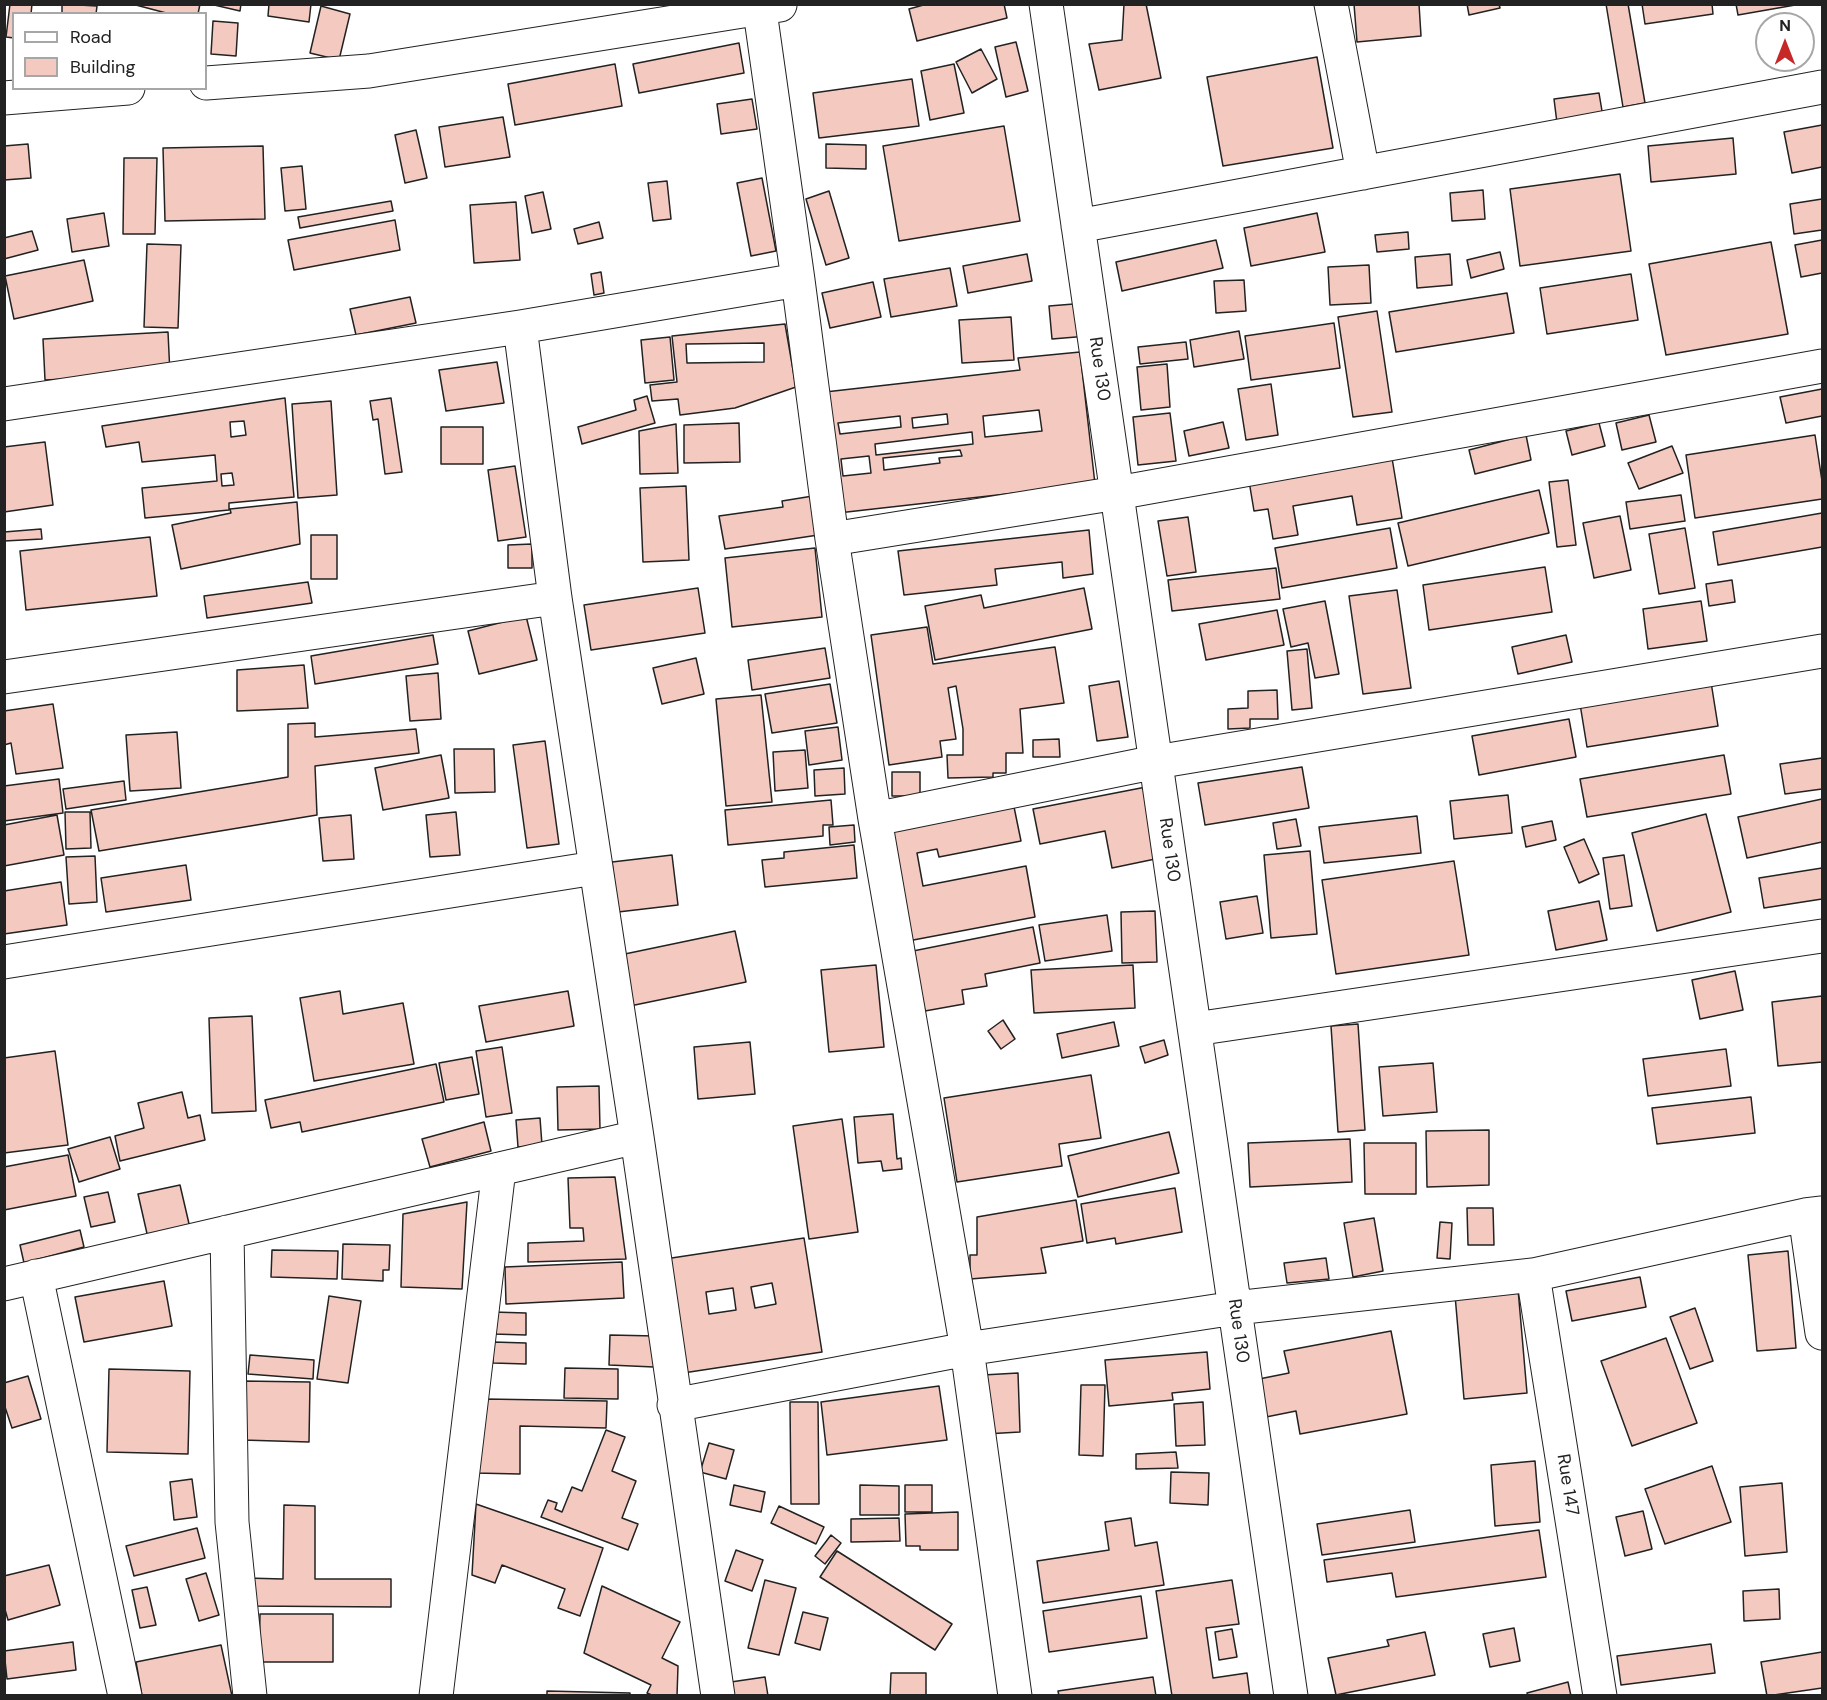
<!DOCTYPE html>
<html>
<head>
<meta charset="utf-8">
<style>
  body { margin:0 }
  #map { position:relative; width:1827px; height:1700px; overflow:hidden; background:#fff; font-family:"DM Sans",sans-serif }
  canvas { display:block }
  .frame { position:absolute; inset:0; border:6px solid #222; pointer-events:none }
  .legend { position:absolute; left:12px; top:12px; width:195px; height:78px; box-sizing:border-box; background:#fff; border:2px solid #a7a7a7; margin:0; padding:8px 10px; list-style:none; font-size:18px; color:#222 }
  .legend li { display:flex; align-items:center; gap:12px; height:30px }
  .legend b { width:30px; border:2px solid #a7a7a7 }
  .north { position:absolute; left:1755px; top:12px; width:60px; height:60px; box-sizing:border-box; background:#fff; border:2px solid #a7a7a7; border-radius:50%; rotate:0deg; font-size:16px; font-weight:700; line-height:24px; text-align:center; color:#222 }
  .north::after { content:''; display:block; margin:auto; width:21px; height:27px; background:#c62828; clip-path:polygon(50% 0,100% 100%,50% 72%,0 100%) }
</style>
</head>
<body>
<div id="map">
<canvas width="1827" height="1700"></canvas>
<div class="frame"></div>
<ul class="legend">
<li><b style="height:8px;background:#fff"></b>Road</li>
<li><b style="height:16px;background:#f3c9c0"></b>Building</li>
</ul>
<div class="north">N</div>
</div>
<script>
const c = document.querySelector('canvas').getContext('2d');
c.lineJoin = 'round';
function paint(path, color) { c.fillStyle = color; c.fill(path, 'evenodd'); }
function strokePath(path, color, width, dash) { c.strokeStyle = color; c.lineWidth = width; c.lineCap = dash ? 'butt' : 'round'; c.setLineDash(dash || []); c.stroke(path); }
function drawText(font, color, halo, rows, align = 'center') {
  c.font = font + ' "DM Sans",sans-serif'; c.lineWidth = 4.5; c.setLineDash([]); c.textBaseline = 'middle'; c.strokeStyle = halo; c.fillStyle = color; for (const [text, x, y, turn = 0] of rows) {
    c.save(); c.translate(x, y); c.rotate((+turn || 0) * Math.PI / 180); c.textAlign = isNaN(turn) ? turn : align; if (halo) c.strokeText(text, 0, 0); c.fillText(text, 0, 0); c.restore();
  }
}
const building = new Path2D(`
  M10,4H32L31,14H14V38L6,37Z
  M62,4L97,6L96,14H62Z
  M132,4H200L198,14H170Z
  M210,4H241L240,11Z
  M269,4H311L309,22L268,16Z
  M927,4H1004L1007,18L917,41L909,9Z
  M1124,4H1146L1161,78L1099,90L1089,44L1122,40Z
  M1354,4H1419L1421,36L1357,42Z
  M1467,4H1499L1500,8L1469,15Z
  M1606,4H1628L1645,103L1623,107Z
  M1642,4H1712L1713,14L1645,24Z
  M1736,4H1801L1738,15Z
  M321,6L350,14L339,60L310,53Z
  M213,21L238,23L236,56L211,54Z
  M1016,42L1028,91L1006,97L995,47Z
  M739,43L744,73L639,93L633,64Z
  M981,49L997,79L972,93L956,62Z
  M1317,57L1333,148L1223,166L1207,77Z
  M615,64L622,106L515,125L508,84Z
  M954,64L964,113L930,120L921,71Z
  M912,79L919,126L819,138L813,93Z
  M1599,93L1603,117L1557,123L1554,99Z
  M752,99L757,129L721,134L717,104Z
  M503,117L510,157L445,167L439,127Z
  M1822,125V167L1792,173L1784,132Z
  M1004,126L1020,221L899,241L883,146Z
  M416,130L427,178L405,183L395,135Z
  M1733,138L1736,174L1651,182L1648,146Z
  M28,144L31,178L4,180V146Z
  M826,144L866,145V169L826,168Z
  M263,146L265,219L165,221L163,148Z
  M124,158H157L155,234H123Z
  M302,166L306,209L285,211L281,168Z
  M1620,174L1631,251L1520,266L1510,189Z
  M762,178L776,251L751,256L737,183Z
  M667,181L671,219L653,221L648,183Z
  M1483,190L1485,219L1452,221L1450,193Z
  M829,191L849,258L826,265L806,199Z
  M543,192L551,229L532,233L525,196Z
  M1822,199V230L1794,234L1790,204Z
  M391,201L393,211L300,228L298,217Z
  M516,202L520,260L474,263L470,205Z
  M104,213L109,246L72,252L67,219Z
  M1317,213L1325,252L1251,266L1244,228Z
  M395,220L400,250L294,270L288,240Z
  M599,222L603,238L578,244L574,229Z
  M32,231L38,250L4,259V238Z
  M1408,232L1409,249L1377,252L1375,235Z
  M1216,240L1223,268L1122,291L1116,262Z
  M1822,240V273L1801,277L1795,245Z
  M1771,242L1788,334L1666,355L1649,264Z
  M147,244L181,245L178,328L144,327Z
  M1500,252L1504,269L1471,278L1467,260Z
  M1027,254L1032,281L968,293L963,266Z
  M1450,254L1452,285L1417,288L1415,257Z
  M84,260L93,301L14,319L5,276Z
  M1369,265L1371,303L1330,305L1328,267Z
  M950,268L957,306L891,317L884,279Z
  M601,272L604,293L594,295L591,274Z
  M1631,274L1638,320L1547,334L1540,288Z
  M1244,280L1246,311L1216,313L1214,281Z
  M873,282L881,317L830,328L822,293Z
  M1507,293L1514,333L1396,352L1389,312Z
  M410,297L416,323L356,335L350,309Z
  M1086,303L1088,336L1052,339L1049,306Z
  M1377,311L1392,412L1353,417L1338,317Z
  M1011,317L1014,360L962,363L959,320Z
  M1334,323L1340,368L1251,380L1245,336Z
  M785,324L796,387L735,408L680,415L678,399L652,401L650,385L677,382L672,336ZM764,343V362L687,363L686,344Z
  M1239,331L1244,359L1194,367L1190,340Z
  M168,332L170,374L45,380L43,339Z
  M670,337L674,380L645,383L641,340Z
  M1186,342L1188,359L1140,364L1138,347Z
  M1080,352L1095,484L838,513L825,392L1020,370L1018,358ZM1039,410L1042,431L985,437L983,416ZM947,414L948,424L913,428L912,418ZM900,416L901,427L840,434L838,423ZM972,432L973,444L876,455L875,444ZM960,450L962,456L939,458L940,463L884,470L883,458ZM869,456L871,473L843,476L841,459Z
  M497,362L504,403L446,411L439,370Z
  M1167,364L1170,407L1141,410L1137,367Z
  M1271,384L1278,435L1246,440L1238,389Z
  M1822,389V416L1786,423L1780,397Z
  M647,396L655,423L582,444L578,427L636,410L634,400Z
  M285,398L294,497L229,503V510L145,518L142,488L217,481L215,455L142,462L139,442L106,447L102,426ZM244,421L246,435L231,437L230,422ZM232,473L234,485L222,486L221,474Z
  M391,398L402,472L385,474L378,419L373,420L370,401Z
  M331,401L337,495L298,498L292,404Z
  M1170,413L1176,461L1138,465L1133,417Z
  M1649,415L1656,442L1622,450L1616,423Z
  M1223,422L1229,448L1189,456L1184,431Z
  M739,423L740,462L684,463V425Z
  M1599,423L1605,446L1572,455L1566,431Z
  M676,424L678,473L640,474L639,431Z
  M441,427H483V464H441Z
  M1526,435L1531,460L1475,474L1469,450Z
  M1815,435L1822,481V499L1695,518L1686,455Z
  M45,442L53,505L4,512V447Z
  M1672,446L1683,473L1639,489L1628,463Z
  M1391,452L1402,518L1357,525L1352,496L1293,506L1298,535L1273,539L1268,509L1254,511L1248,475Z
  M515,466L526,537L498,541L488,470Z
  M1568,480L1576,545L1557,547L1549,482Z
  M686,486L689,560L643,562L640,488Z
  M1539,490L1549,533L1408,566L1398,523Z
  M819,495L825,534L725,549L719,516L783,507L782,501Z
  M1681,495L1685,521L1630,529L1626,502Z
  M297,502L300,544L181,569L172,525L231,513L230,509Z
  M1822,513V547L1718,565L1713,532Z
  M1620,516L1631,570L1594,578L1583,523Z
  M1188,517L1196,572L1167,576L1158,521Z
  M1390,528L1397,568L1282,588L1275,548Z
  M1685,528L1695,588L1659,594L1649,534Z
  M41,529L42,539L4,541V532Z
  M1089,530L1093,574L1063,578L1062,562L995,569L997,585L904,595L898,551Z
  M311,535H337V579H311Z
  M150,537L157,596L26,610L20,551Z
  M532,544V568H508V545Z
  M815,548L822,617L732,627L725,558Z
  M1545,567L1552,612L1429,630L1423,585Z
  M1276,568L1280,599L1172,611L1168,580Z
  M1732,580L1735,602L1709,606L1706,584Z
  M308,582L312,603L207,618L204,596Z
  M698,588L705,633L591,650L584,605Z
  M1084,588L1092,629L935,660L925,606L981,595L984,608Z
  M1397,590L1411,688L1363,694L1349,596Z
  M1325,601L1339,674L1315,678L1308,643L1291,647L1283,609Z
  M1701,601L1707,641L1648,649L1643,609Z
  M1277,610L1284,645L1206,660L1199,624Z
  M526,616L537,660L479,674L468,631Z
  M927,627L933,664L1055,647L1064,703L1020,709L1023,753H1006V773H993V777L948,778L947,755H963V729L956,686L948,688L956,739L940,741L942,757L889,765L871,635Z
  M433,635L438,664L315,684L311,656Z
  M1566,635L1572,662L1518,674L1512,647Z
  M825,648L830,678L752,690L748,660Z
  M1307,649L1312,708L1292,710L1287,651Z
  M696,658L704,694L662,704L653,668Z
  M304,665L308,708L237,711V670Z
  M438,673L441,719L410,721L406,676Z
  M1119,681L1128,737L1097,741L1089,686Z
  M1711,682L1718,726L1587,747L1580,704Z
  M830,684L837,723L772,733L765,694Z
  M1277,690L1278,719H1250V728L1228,729V709L1248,708V691Z
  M761,695L772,802L726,806L716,699Z
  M53,704L63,768L16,774L11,743L4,745V711Z
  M1569,719L1576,757L1479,775L1472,736Z
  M315,723V737L416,729L419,753L315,766L317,815L99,851L91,810L288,777V724Z
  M838,727L842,760L809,765L805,731Z
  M177,732L181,788L130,791L126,735Z
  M1059,739L1060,757H1033V740Z
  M545,741L559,844L527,848L513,745Z
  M454,749H494L495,792L455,793Z
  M805,750L808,788L775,791L773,752Z
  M441,755L449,798L383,810L375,768Z
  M1724,755L1731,794L1587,817L1580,779Z
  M1822,758V789L1785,794L1780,764Z
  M1302,767L1309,808L1205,825L1198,783Z
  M844,768L845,794L815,796L814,770Z
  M892,772H920V796H892Z
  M59,779L63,813L4,821V786Z
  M124,781L126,800L66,809L63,789Z
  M1146,787L1160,858L1112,868L1105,831L1040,844L1033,809Z
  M1508,795L1512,833L1454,839L1450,801Z
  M1822,799V842L1747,858L1738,817Z
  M831,800L833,825H823V836L728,845L725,810Z
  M1013,802L1021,841L939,857L937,849L917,853L923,886L1026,866L1035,917L908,941L886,826Z
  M65,812H90L91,848L66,849Z
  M456,812L460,855L430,857L426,815Z
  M1706,814L1731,912L1657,931L1632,833Z
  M57,815L64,855L4,866V825Z
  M351,815L354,859L323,861L319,818Z
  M1417,816L1421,853L1324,863L1319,827Z
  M1296,819L1301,846L1277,849L1273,823Z
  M1552,821L1556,840L1526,847L1522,827Z
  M854,825L855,842L830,845L829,827Z
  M1584,839L1599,874L1579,883L1564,847Z
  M854,845L857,878L765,887L762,860L784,858V852Z
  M1310,851L1317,934L1271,938L1264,855Z
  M672,855L678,905L618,912L612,862Z
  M1624,855L1632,906L1610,909L1603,858Z
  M95,856L97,902L69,904L66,857Z
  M1454,861L1469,955L1336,974L1322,880Z
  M186,865L191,900L106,912L101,878Z
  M1822,868V899L1764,908L1759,878Z
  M61,882L67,925L4,934V891Z
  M1257,896L1263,933L1226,939L1220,902Z
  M1599,901L1607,940L1556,950L1548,911Z
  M1155,911L1157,962L1122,963L1121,912Z
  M1107,915L1112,951L1045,961L1039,925Z
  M1033,927L1040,963L985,974L987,986L962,990L964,1004L925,1011L913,951Z
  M735,931L746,982L630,1006L620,955Z
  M876,965L884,1047L829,1052L821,970Z
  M1133,965L1135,1008L1034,1013L1031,970Z
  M1735,971L1743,1010L1700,1019L1692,980Z
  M340,991L343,1014L403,1003L414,1064L314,1081L300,998Z
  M568,991L574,1026L486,1042L479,1006Z
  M1822,996V1062L1778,1066L1772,1002Z
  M252,1016L256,1111L212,1113L209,1018Z
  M1003,1020L1015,1039L1001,1049L988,1031Z
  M1114,1022L1119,1046L1062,1058L1057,1034Z
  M1358,1024L1365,1130L1338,1132L1331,1026Z
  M1164,1040L1168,1055L1145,1063L1140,1047Z
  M750,1042L755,1094L698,1099L694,1047Z
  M502,1047L512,1113L486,1117L476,1051Z
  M1726,1049L1731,1086L1648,1096L1643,1059Z
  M55,1051L68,1145L4,1153V1058Z
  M472,1057L479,1094L446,1100L439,1063Z
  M1433,1063L1437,1112L1383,1116L1379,1067Z
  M436,1064L444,1102L302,1132L300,1122L271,1128L265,1100Z
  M1091,1075L1101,1138L1059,1144L1062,1166L957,1182L944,1098Z
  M599,1086L600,1129L558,1130L557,1087Z
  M182,1092L188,1118L200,1115L205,1140L120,1161L115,1136L144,1128L138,1103Z
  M1751,1097L1755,1133L1657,1144L1652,1108Z
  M893,1114L897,1159L901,1158L902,1169L883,1171L881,1161L858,1163L854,1117Z
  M540,1118L542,1145L518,1147L516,1120Z
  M842,1119L858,1232L809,1239L793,1126Z
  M484,1122L491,1151L430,1167L422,1139Z
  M1489,1130V1185L1427,1187L1426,1131Z
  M1169,1132L1179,1173L1078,1197L1068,1156Z
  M110,1137L120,1169L79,1182L68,1149Z
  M1350,1139L1352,1182L1250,1187L1248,1143Z
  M1364,1143H1416V1194H1365Z
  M68,1155L76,1196L4,1210V1167Z
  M615,1177L626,1259L528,1262V1243L584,1241L583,1228H570L568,1178Z
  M180,1185L190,1228L148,1238L138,1194Z
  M1175,1188L1182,1232L1116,1244L1115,1238L1087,1243L1081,1204Z
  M108,1192L115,1222L91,1227L84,1197Z
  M1076,1200L1083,1241L1041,1248L1046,1273L970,1279V1255H977V1217Z
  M467,1202L462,1289L401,1287L403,1214Z
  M1467,1208H1493L1494,1245H1468Z
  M1374,1218L1383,1271L1353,1277L1344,1223Z
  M1440,1222L1452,1223L1450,1259L1437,1258Z
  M80,1230L84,1247L24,1263L20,1245Z
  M804,1238L822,1352L683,1373L665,1259ZM772,1283L776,1304L755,1308L751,1287ZM733,1288L736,1310L709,1314L706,1292Z
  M343,1244L390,1245L389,1270H383V1281L342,1279Z
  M272,1250L338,1251L337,1279L271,1277Z
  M1788,1251L1796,1348L1757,1351L1748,1255Z
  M1326,1258L1329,1279L1287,1283L1284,1263Z
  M622,1262L624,1298L506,1304L505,1267Z
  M1640,1277L1646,1307L1572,1321L1566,1291Z
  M164,1281L172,1326L84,1342L75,1297Z
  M1518,1289L1527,1393L1464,1399L1455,1295Z
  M329,1296L361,1301L348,1383L317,1379Z
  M1695,1308L1713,1361L1690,1369L1670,1317Z
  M493,1312L526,1313V1335L493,1334Z
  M1391,1331L1407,1414L1300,1434L1296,1411L1266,1417L1259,1379L1289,1373L1284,1351Z
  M610,1335L655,1336L654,1367L609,1365Z
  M1666,1338L1697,1423L1632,1446L1601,1361Z
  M493,1342L526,1343V1364L493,1363Z
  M1207,1352L1210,1389L1172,1393L1173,1400L1109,1406L1105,1360Z
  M250,1355L314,1360L313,1379L248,1374Z
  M565,1368L618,1369V1399L564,1398Z
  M109,1369L190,1371L188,1454L107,1452Z
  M1018,1373L1020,1432L985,1434L983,1375Z
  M28,1376L41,1419L12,1428L4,1404V1383Z
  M242,1381L310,1382L309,1442L242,1440Z
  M1081,1385H1105L1103,1456L1079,1455Z
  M939,1386L947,1440L827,1455L821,1402Z
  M485,1399L607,1401L606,1428L520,1426V1474L474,1473Z
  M790,1402H818L819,1504H791Z
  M1203,1402L1205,1445L1176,1446L1174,1404Z
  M606,1430L625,1437L612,1471L636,1481L622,1518L638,1524L628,1550L541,1517L548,1500L557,1503L555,1509L562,1512L572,1487L582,1491Z
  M709,1443L734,1450L726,1479L700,1472Z
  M1176,1452L1178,1468L1136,1469V1454Z
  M1535,1461L1540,1522L1495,1526L1491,1465Z
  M1712,1466L1731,1522L1665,1544L1645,1489Z
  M1171,1472L1209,1473L1208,1505L1170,1503Z
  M192,1479L197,1517L174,1520L170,1482Z
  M1782,1483L1787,1552L1745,1556L1740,1487Z
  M734,1485L765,1492L761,1512L730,1505Z
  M860,1485L899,1486V1515H860Z
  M905,1485H932V1512H905Z
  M476,1504L603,1548L580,1616L558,1608L565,1589L502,1565L495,1583L472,1575Z
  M284,1505L315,1506V1579H391V1607L246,1606V1578L283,1579Z
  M779,1506L824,1527L816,1544L771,1523Z
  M1410,1510L1415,1542L1322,1555L1317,1524Z
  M1643,1511L1652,1549L1625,1556L1616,1517Z
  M958,1512V1550H920V1546H906L905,1514Z
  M899,1518L900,1541L851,1542V1519Z
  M1131,1518L1135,1546L1157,1542L1164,1585L1043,1603L1037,1561L1109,1550L1105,1522Z
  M197,1528L205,1558L134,1576L126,1546Z
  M1539,1530L1546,1577L1396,1597L1392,1573L1327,1582L1324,1560Z
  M831,1535L841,1543L825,1564L815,1556Z
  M736,1550L763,1560L752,1591L725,1581Z
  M837,1551L952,1624L935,1650L820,1577Z
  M49,1565L60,1605L8,1620L4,1606V1576Z
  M206,1573L219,1615L199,1621L186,1579Z
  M765,1580L796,1588L779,1655L748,1648Z
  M1232,1580L1239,1624L1206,1628L1213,1678L1247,1673L1250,1696H1172L1156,1591Z
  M602,1586L680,1622L662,1658L678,1666L677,1696H654L647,1693L651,1685L584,1653Z
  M147,1587L156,1625L140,1628L132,1590Z
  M1779,1589L1780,1619L1744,1621L1743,1591Z
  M1141,1596L1147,1638L1049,1652L1043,1611Z
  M803,1612L828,1618L820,1650L795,1643Z
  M260,1614H333V1662H259Z
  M1514,1628L1520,1661L1490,1667L1483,1634Z
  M1232,1629L1237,1657L1219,1660L1215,1632Z
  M1425,1632L1435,1675L1336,1695L1328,1658L1389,1646L1387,1640Z
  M73,1642L76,1670L7,1679L4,1651Z
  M1711,1644L1715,1673L1621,1685L1617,1656Z
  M221,1645L232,1696H142L136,1662Z
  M1822,1652V1688L1767,1696L1761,1662Z
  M891,1673H926V1696H890Z
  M765,1677L768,1696H719L717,1684Z
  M1153,1677L1156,1696H1059L1058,1691Z
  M1568,1682L1571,1696H1528L1527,1693Z
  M547,1691L630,1693V1696H547Z`);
paint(building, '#f3c9c0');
strokePath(building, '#222', 1.5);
const minor = new Path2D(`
  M759,4L798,280L832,539L875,819L967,1349L1015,1696
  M1046,4L1291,1696
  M1331,4L1363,173
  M206,83L369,71L780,5
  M4,98L128,88
  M1078,226L1822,87
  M520,327L555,598L637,1137L718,1696
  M4,404L520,327L798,280
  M832,539L1117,493L1822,366
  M4,677L555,598
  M875,819L1156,762L1822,651
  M4,962L595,868
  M1195,1029L1822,936
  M1805,1215L1822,1333
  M227,1232L232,1522L250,1696
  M1533,1275L1600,1696
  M36,1276L125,1696
  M4,1284L637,1137
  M674,1405L967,1349L1235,1308L1533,1275L1805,1215L1822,1213
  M436,1696L499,1169`);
strokePath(minor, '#222', 35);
strokePath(minor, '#fff', 33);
drawText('18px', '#222', '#fff', [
  ["Rue 130",1099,369,82],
  ["Rue 130",1169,850,82],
  ["Rue 130",1238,1331,82],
  ["Rue 147",1567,1485,81]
]);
</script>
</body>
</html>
